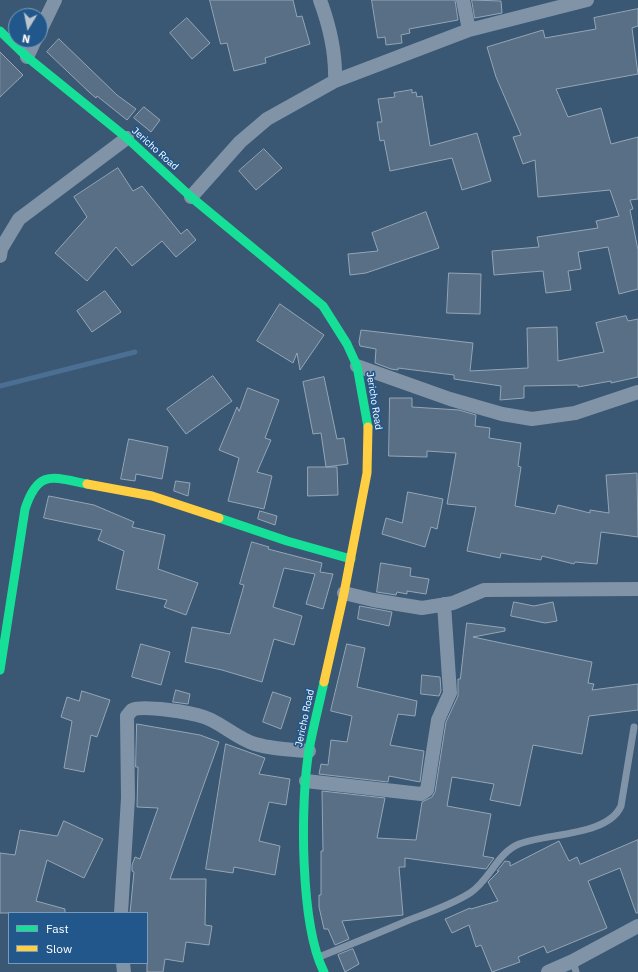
<!DOCTYPE html>
<html>
<head>
<meta charset="utf-8">
<style>
  body { margin:0 }
  #map { position:relative; width:638px; height:972px; overflow:hidden; background:#3a5773; font-family:"IBM Plex Sans",sans-serif }
  canvas { display:block }
  .legend { position:absolute; left:8px; top:912px; width:140px; height:52px; box-sizing:border-box; background:#22578b; border:1px solid #7a9ab9; margin:0; padding:5px 7px; list-style:none; font-size:12px; color:#fff }
  .legend li { display:flex; align-items:center; gap:8px; height:20px }
  .legend b { width:20px; border:1px solid #7a9ab9 }
  .north { position:absolute; left:8px; top:8px; width:40px; height:40px; box-sizing:border-box; background:#22578b; border:1px solid #7a9ab9; border-radius:50%; rotate:190deg; font-size:11px; font-weight:700; line-height:16px; text-align:center; color:#fff }
  .north::after { content:''; display:block; margin:auto; width:14px; height:18px; background:#bac4ce; clip-path:polygon(50% 0,100% 100%,50% 72%,0 100%) }
</style>
</head>
<body>
<div id="map">
<canvas width="638" height="972"></canvas>
<ul class="legend">
<li><b style="height:5px;background:#16e098"></b>Fast</li>
<li><b style="height:5px;background:#ffcf43"></b>Slow</li>
</ul>
<div class="north">N</div>
</div>
<script>
const c = document.querySelector('canvas').getContext('2d');
c.lineJoin = 'round';
function strokePath(path, color, width, dash) { c.strokeStyle = color; c.lineWidth = width; c.lineCap = dash ? 'butt' : 'round'; c.setLineDash(dash || []); c.stroke(path); }
function paint(path, color) { c.fillStyle = color; c.fill(path, 'evenodd'); }
function drawText(font, color, halo, rows, align = 'center') {
  c.font = font + ' "IBM Plex Sans",sans-serif'; c.lineWidth = 3.5; c.setLineDash([]); c.textBaseline = 'middle'; c.strokeStyle = halo; c.fillStyle = color; for (const [text, x, y, turn = 0] of rows) {
    c.save(); c.translate(x, y); c.rotate((+turn || 0) * Math.PI / 180); c.textAlign = isNaN(turn) ? turn : align; if (halo) c.strokeText(text, 0, 0); c.fillText(text, 0, 0); c.restore();
  }
}
strokePath(new Path2D(`
  M0,386L135,352`), '#4a6f93', 5);
const building = new Path2D(`
  M210,0H293L297,17L302,16L310,44L265,58L266,63L234,71L227,43L221,44Z
  M372,0H455L458,20L409,29L410,33L401,35L402,43L386,45L385,37L378,38Z
  M472,0L501,1L502,13L475,18Z
  M638,9V26L632,28L638,74L556,89L568,117L601,108L611,144L638,137V199L630,200L633,209L630,210L638,250V289L619,294L608,247L578,252L581,269L568,271L571,290L546,293L543,271L494,275L492,251L539,247L537,237L598,228L596,221L619,216L610,190L538,197L535,160L523,164L513,137L521,135L496,77L487,47L543,30L545,38L596,29L594,18Z
  M187,18L210,43L192,59L170,33Z
  M59,39L117,95L136,109L127,120L97,96L96,98L89,92L47,52Z
  M0,52L23,75L0,97Z
  M412,90V93L416,92L417,97L422,96L430,146L477,133L491,181L462,190L452,158L390,171L384,140L380,141L377,122H382L378,99L395,97L394,93Z
  M144,107L160,120L151,132L134,118Z
  M264,149L282,168L256,190L239,171Z
  M118,168L133,191L142,186L181,234L187,229L196,240L176,257L162,241L132,266L116,247L87,281L55,253L87,217L74,197Z
  M426,212L439,248L366,273L350,275L348,254L378,251L372,233Z
  M449,273L481,274L480,314L447,313Z
  M105,291L121,312L92,332L77,311Z
  M280,304L324,335L300,370L297,353L293,363L257,341Z
  M626,316L628,321L638,319V377L611,383V381L578,387V385L524,386V398L500,400L501,386L454,379V375L398,368V370L391,369L375,363L376,349L360,346L359,342L361,330L473,343L470,371L528,368L527,328L557,327L558,361L604,352L596,323Z
  M213,376L232,401L186,434L167,409Z
  M324,377L337,439L344,438L348,464L326,467L321,433L313,434L303,382Z
  M248,388L279,400L265,438L271,440L257,472L272,476L264,509L228,501L239,458L219,450L237,407L239,411Z
  M390,398H412V407L459,410L476,415L475,426L490,428L489,438L521,443L518,466L521,467L515,506L555,514L558,505L590,513V510L609,513L606,475L637,473L638,537L601,532L597,564L575,562L574,564L542,556L541,560L501,553L500,558L467,551L476,507L447,504L456,453L427,451V457L389,456Z
  M129,439L168,447L162,479L136,474L135,481L121,479Z
  M308,467H337L338,495L308,496Z
  M176,481L190,483L188,496L174,491Z
  M408,492L443,499L437,529L431,527L425,547L382,534L386,518L402,523Z
  M49,496L94,505L134,522L132,527L165,535L158,569L198,583L186,615L164,607L167,600L116,589L124,551L98,540L102,530L44,518Z
  M260,511L277,516L275,525L258,519Z
  M252,542L269,547L268,549L322,563L320,572L333,574L323,609L306,604L315,574L284,568L273,607L302,616L294,645L274,639L262,682L222,670L185,662L192,627L230,634L244,585L240,584Z
  M381,563L411,568L410,576L429,579L426,594L407,591V594L397,592L396,595L377,592Z
  M514,602L534,606L553,602L557,621L545,623L511,616Z
  M360,606L392,612L389,626L358,619Z
  M467,623L505,628V631L473,637L592,662L588,683L594,684L592,690L638,684V710L589,716L582,754L533,745L520,806L490,800L494,784L452,777L447,806L491,814L483,856L494,858L486,869L405,858V867H399L403,915L342,921L349,939L335,945L328,929H324L319,907V895H321V851H323L322,791L385,798L377,838L416,840L422,802L432,797L435,792L446,722L458,696V679H460Z
  M141,644L170,652L161,685L132,677Z
  M347,644L365,648L357,687L417,701L415,716L398,714L390,745L424,751L420,782L389,776L388,782L319,774L321,764L328,765L331,740L347,742L352,716L331,711Z
  M422,675L440,677L441,691L439,696L421,694Z
  M176,690L190,694L188,704L173,702Z
  M82,691L110,700L97,737L91,735L84,772L64,768L72,721L61,717L67,697L79,701Z
  M273,692L291,698L281,729L263,722Z
  M137,724L200,735L219,742L170,879H206L205,925L212,926L209,945L186,942L183,962L165,959L163,972H147V913H130L134,872L132,871V865L135,857L140,859L158,808L137,807L138,767H136Z
  M226,744L265,758L259,774L290,779L286,805L269,802L259,841L280,846L275,875L234,867L233,873L206,869Z
  M64,821L103,839L84,878L47,860L36,901L65,909V913H0V853L15,855L20,830L57,836Z
  M638,840V913H636L620,868L588,881L607,928L547,953L544,946L518,957L520,962L492,972L481,945L476,947L469,925L452,933L445,919L470,908L471,909L498,901L488,882L499,871H497L505,861L510,862V866L559,841L569,861L577,857L580,864Z
  M353,949L359,964L345,972L338,955Z`);
paint(building, '#586f85');
strokePath(building, '#95a6b6', 1);
strokePath(new Path2D(`
  M319,957C349,945 379,933 409,920C430,912 451,905 470,893C490,880 497,853 519,844C547,833 608,836 621,806L634,727
  M573,961L576,972`), '#8194a7', 7);
strokePath(new Path2D(`
  M320,0C330,27 336,52 335,81
  M463,0L469,30
  M40,31L55,0
  M27,57L35,40
  M191,197L240,142L267,119L335,81L469,30L587,0
  M0,256L1,249L19,219L127,138
  M357,366L450,399L502,414L532,419L575,413L638,392
  M344,593L373,600L422,608L453,603L484,590L638,589
  M306,781L421,794L427,790L438,720L450,693L444,604
  M121,913L128,798L127,716L132,710C143,705 190,712 204,717C222,723 236,738 255,744C272,749 291,750 309,751
  M123,963L124,972
  M548,972L573,961L638,926`), '#8194a7', 14);
strokePath(new Path2D(`
  M0,31L27,57L127,138L191,197L323,306L347,344L357,366L368,427
  M219,518L287,541L351,559
  M0,670L25,509C38,469 52,477 87,484
  M324,972C300,925 300,803 309,750C313,728 319,705 324,682`), '#16e098', 9);
strokePath(new Path2D(`
  M87,484L152,496L219,518
  M324,682L344,593L367,473L368,427`), '#ffcf43', 9);
drawText('10px', '#fff', '#22578b', [
  ["Jericho Road",155,149,42],
  ["Jericho Road",374,401,81],
  ["Jericho Road",305,718,-78]
]);
</script>
</body>
</html>
